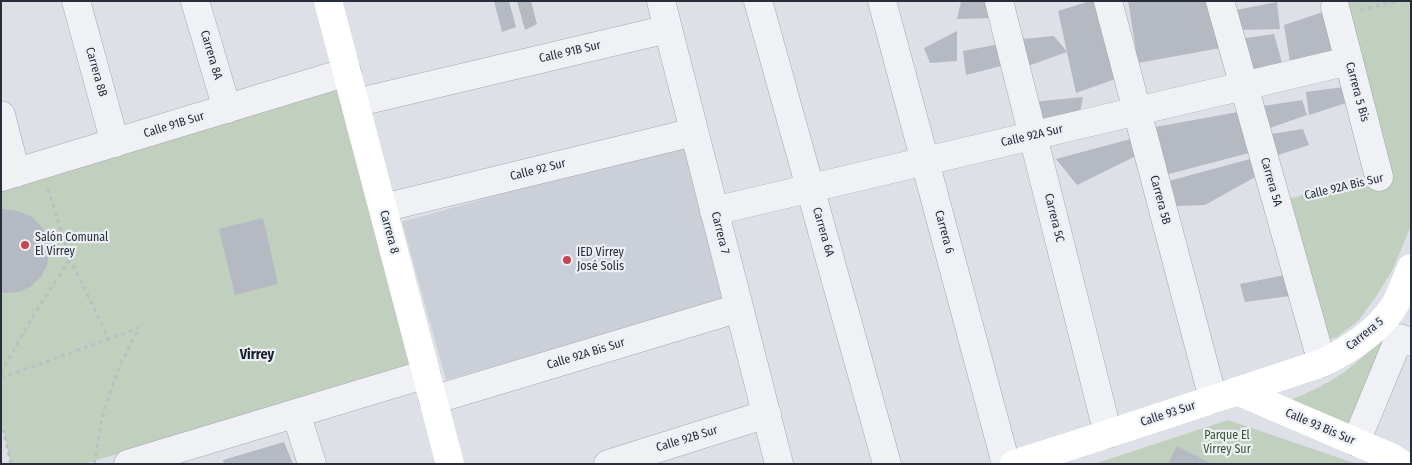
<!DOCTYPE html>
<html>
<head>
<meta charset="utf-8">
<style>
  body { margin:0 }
  #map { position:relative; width:1412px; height:465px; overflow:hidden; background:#dde0e6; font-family:"Fira Sans Condensed",sans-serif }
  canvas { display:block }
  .frame { position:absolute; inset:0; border:2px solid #272d3b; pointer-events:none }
</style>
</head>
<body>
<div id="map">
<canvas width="1412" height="465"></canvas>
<div class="frame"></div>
</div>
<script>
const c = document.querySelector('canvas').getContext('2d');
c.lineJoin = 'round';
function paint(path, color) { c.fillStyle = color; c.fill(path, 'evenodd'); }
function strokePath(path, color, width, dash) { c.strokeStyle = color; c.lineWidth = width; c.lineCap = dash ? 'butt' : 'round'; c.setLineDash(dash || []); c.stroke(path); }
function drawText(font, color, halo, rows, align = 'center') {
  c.font = font + ' "Fira Sans Condensed",sans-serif'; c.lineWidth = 4.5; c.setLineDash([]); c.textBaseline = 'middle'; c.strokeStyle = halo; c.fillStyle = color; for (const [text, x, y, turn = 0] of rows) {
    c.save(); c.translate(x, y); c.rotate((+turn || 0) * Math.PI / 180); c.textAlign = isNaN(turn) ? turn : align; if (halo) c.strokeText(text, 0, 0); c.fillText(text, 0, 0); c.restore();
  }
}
paint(new Path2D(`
  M687,141L731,299L446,380L402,222Z`), '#cbcfd7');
paint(new Path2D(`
  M1334,1H1411V226L1391,273L1375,298L1358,321L1337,337L1322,342L1284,200L1379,177Z
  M337,88L410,366L84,464H11L1,422V189Z
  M1379,341L1389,345L1352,428L1287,401C1327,386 1349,372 1379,341Z
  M1228,420L1357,464H1094Z`), '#c1cfbe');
paint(new Path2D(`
  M494,1H509L516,27L502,32Z
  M517,1H531L537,24L525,30Z
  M961,1H989L992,18L957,19Z
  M1090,1H1101L1121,77L1076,93L1067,52L1028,66L1023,39L1054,36L1067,52L1058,11Z
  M1128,1H1212L1226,47L1138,63Z
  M1277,2L1280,29L1239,30L1236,10Z
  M1329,10L1337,55L1291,68L1284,25Z
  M957,31V61L930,63L924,48Z
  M1274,34L1284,70L1249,76L1239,39Z
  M1000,44L1005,65L966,75L963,51Z
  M1344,87L1349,102L1309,115L1306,92Z
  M1083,97L1080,112L1041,119L1033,102Z
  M1302,100L1307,115L1267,129L1263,106Z
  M1238,112L1249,153L1165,175L1155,127Z
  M1303,129L1309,145L1269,158L1265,135Z
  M1138,137L1136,156L1077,185L1056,159Z
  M1250,159L1257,176L1205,205L1175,206L1169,181Z
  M4,209L18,211L32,217L42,227L48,239L49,252L47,265L41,277L31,286L19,292L5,293L1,292V210Z
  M263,218L278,284L235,295L219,229Z
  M1285,275L1290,296L1245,302L1240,284Z
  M284,442L293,464H224L223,460Z
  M1177,446L1212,464H1168Z`), '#b4b9c2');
const street = new Path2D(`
  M76,1L115,143
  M195,1L227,109
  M661,1L779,464
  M758,1L887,464
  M882,1L1006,464
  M999,1L1108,434
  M1108,1L1213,399
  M1220,1L1322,363
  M1335,7L1379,177
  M355,103L668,29
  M1,115L16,173
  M1,177L347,72
  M383,208L694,132
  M714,211L1349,61
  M433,400L739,308
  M296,413L312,464
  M1356,442L1399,338L1411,342
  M128,464L426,374
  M608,464L767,414`);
strokePath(street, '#a3a7af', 29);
strokePath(new Path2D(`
  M1360,10L1398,1
  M48,189L70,259L109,339
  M1302,196L1356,183
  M1,373L33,316L70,259
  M1,378L139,328
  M1,421L11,464
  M94,464L103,413L119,367L139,328`), '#bbbec4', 3, [4, 4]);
strokePath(street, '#eff1f4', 28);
strokePath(new Path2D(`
  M328,1L450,464
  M1237,391L1391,457L1402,464
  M1014,464C1117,432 1220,397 1322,363C1349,350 1376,333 1393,308C1401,296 1405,281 1411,268`), '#fff', 28);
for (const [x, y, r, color] of [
  [25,245,5,"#c54753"],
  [567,260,5,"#c54753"]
]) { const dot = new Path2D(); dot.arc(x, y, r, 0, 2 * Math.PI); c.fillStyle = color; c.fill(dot); strokePath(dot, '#eceff4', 2); }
drawText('12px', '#272d3b', '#eceff4', [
  ["Calle 91B Sur",570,52,-13],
  ["Carrera 8A",211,55,73],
  ["Carrera 8B",96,72,74],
  ["Carrera 5 Bis",1357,92,75],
  ["Calle 91B Sur",174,125,-17],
  ["Calle 92A Sur",1032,136,-13],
  ["Calle 92 Sur",538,170,-14],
  ["Carrera 5A",1271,182,74],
  ["Calle 92A Bis Sur",1344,187,-13],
  ["Carrera 5B",1160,200,75],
  ["Carrera 5C",1054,218,76],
  ["Carrera 8",389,232,75],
  ["Carrera 6A",823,232,74],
  ["Carrera 6",944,232,75],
  ["Carrera 7",720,233,76],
  ["Carrera 5",1365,334,-39],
  ["Calle 92A Bis Sur",586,354,-17],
  ["Calle 93 Sur",1168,414,-18],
  ["Calle 93 Bis Sur",1320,427,23],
  ["Calle 92B Sur",687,439,-17]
]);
drawText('12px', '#272d3b', '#eceff4', [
  ["Salón Comunal",35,238],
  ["El Virrey",35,252],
  ["IED Virrey",577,253],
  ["José Solis",577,267]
], 'left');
drawText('12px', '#3a5635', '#eceff4', [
  ["Parque El",1227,436],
  ["Virrey Sur",1227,450]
]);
drawText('bold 14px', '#1a1f2c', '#eceff4', [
  ["Virrey",257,355]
]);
</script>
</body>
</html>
